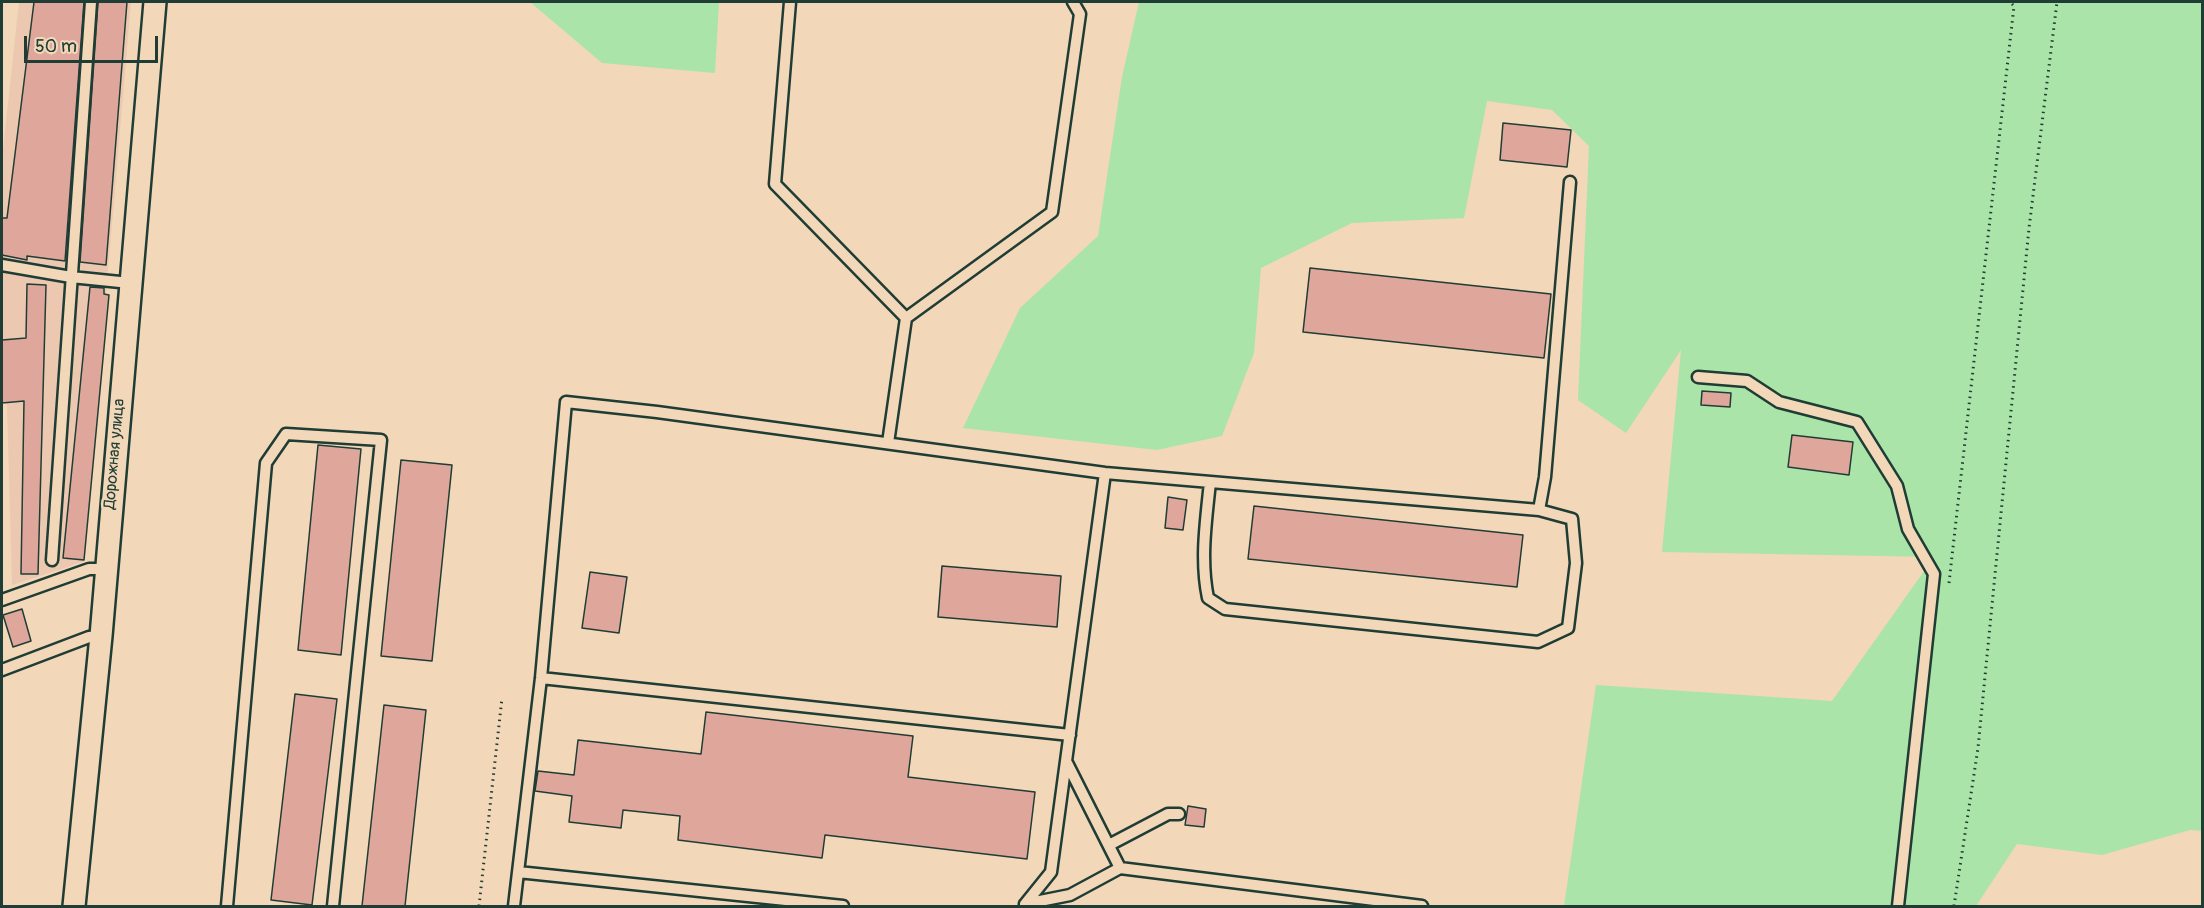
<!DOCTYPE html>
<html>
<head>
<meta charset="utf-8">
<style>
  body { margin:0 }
  #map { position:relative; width:2204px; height:908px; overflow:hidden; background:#f2d7b9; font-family:Pangolin,sans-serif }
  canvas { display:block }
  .frame { position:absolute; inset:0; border:3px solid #1f3d34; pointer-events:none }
  .scale { position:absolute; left:24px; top:36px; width:134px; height:27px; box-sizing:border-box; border:3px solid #1f3d34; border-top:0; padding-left:8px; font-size:18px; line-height:21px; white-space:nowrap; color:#1f3d34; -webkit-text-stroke:4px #f2d7b9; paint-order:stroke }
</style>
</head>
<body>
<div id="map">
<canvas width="2204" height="908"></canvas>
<div class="frame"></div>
<div class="scale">50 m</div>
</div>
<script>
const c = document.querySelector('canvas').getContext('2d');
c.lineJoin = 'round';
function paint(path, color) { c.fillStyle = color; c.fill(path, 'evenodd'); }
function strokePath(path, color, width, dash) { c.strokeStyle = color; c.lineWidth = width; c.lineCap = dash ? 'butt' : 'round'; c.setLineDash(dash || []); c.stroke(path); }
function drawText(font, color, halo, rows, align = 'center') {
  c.font = font + ' Pangolin,sans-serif'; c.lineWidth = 5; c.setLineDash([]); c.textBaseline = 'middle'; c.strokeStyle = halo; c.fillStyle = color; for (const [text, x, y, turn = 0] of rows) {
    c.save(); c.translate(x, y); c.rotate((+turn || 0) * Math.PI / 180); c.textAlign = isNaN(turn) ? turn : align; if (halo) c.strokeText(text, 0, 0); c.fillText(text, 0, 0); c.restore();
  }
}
paint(new Path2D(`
  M19,2H131L83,562L12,585L7,403H2V159Z`), '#ecc8b0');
paint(new Path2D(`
  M530,2H719L715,73L602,63Z
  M1139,2H2202V831L2190,830L2102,855L2017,844L1976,906H1564L1596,685L1832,701L1934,557L1662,552L1681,350L1626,433L1578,400L1589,146L1552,110L1487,101L1464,218L1352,223L1261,268L1254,353L1222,436L1157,450L963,428L1020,308L1098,236L1122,77Z`), '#abe4a9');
const building = new Path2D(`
  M34,2H84L65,261L27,256V260L2,255V218H7Z
  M98,2H127L106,265L80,262Z
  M1503,123L1571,130L1567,167L1500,160Z
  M1310,268L1551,294L1544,358L1303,332Z
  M27,284L46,285L38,574H21L24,401L2,403V340L26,338Z
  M90,287L104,288V294L109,295L84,560L63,558Z
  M1702,391L1731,393L1730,407L1701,405Z
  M1792,435L1853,442L1849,475L1788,467Z
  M318,445L361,449L341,655L298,650Z
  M401,460L452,465L432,661L381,656Z
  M1168,497L1187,500L1183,530L1165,528Z
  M1254,506L1523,535L1517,587L1248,559Z
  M942,566L1061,576L1057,627L938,617Z
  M590,572L627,577L619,633L582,628Z
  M22,609L31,641L13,647L3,615Z
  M295,694L337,699L312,905L271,900Z
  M384,705L426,710L405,906H362Z
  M706,712L913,736L908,777L1035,792L1027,859L825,835L822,858L678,840L680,816L623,810L621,828L569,822L572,796L535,791L538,771L574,775L578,740L701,754Z
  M1188,806L1206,809L1204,827L1185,825Z`);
paint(building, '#dfa69c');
strokePath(building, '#1f3d34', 1.5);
const service = new Path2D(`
  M790,2L775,184L906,318
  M2,265L71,277L130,283
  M1698,377L1747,381L1779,402L1857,422L1897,486L1908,529L1934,574L1898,906
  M888,443L906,318L1052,212L1080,14L1073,2
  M1210,482C1206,521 1200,560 1208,598L1225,609L1538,642L1568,628L1576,563L1572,519L1539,510
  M52,560L91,2
  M2,600L89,569H106
  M2,670L89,637L101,636
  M541,678L1070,735
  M1067,763L1120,868
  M1109,845L1168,814H1179
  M518,872L843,906
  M1026,903L1051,872L1105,473
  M1025,904L1070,895L1120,868L1422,906
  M227,906L266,463L286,434L381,440L333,906
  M514,906L541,678L566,402L657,412L1105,473L1539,510L1545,477L1570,182`);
const minor = new Path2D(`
  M74,906L101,636L155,2`);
strokePath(service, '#1f3d34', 15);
strokePath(minor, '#1f3d34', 26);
strokePath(new Path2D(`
  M1949,583L2014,6L2010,2
  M479,906L502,698
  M1954,906L1978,748L2029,228L2057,2`), '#1f3d34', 3, [1.5, 4.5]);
strokePath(service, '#f2d7b9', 10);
strokePath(minor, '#f2d7b9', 21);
drawText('16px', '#1f3d34', '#f2d7b9', [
  ["Дорожная улица",115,454,-85]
]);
</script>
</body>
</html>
